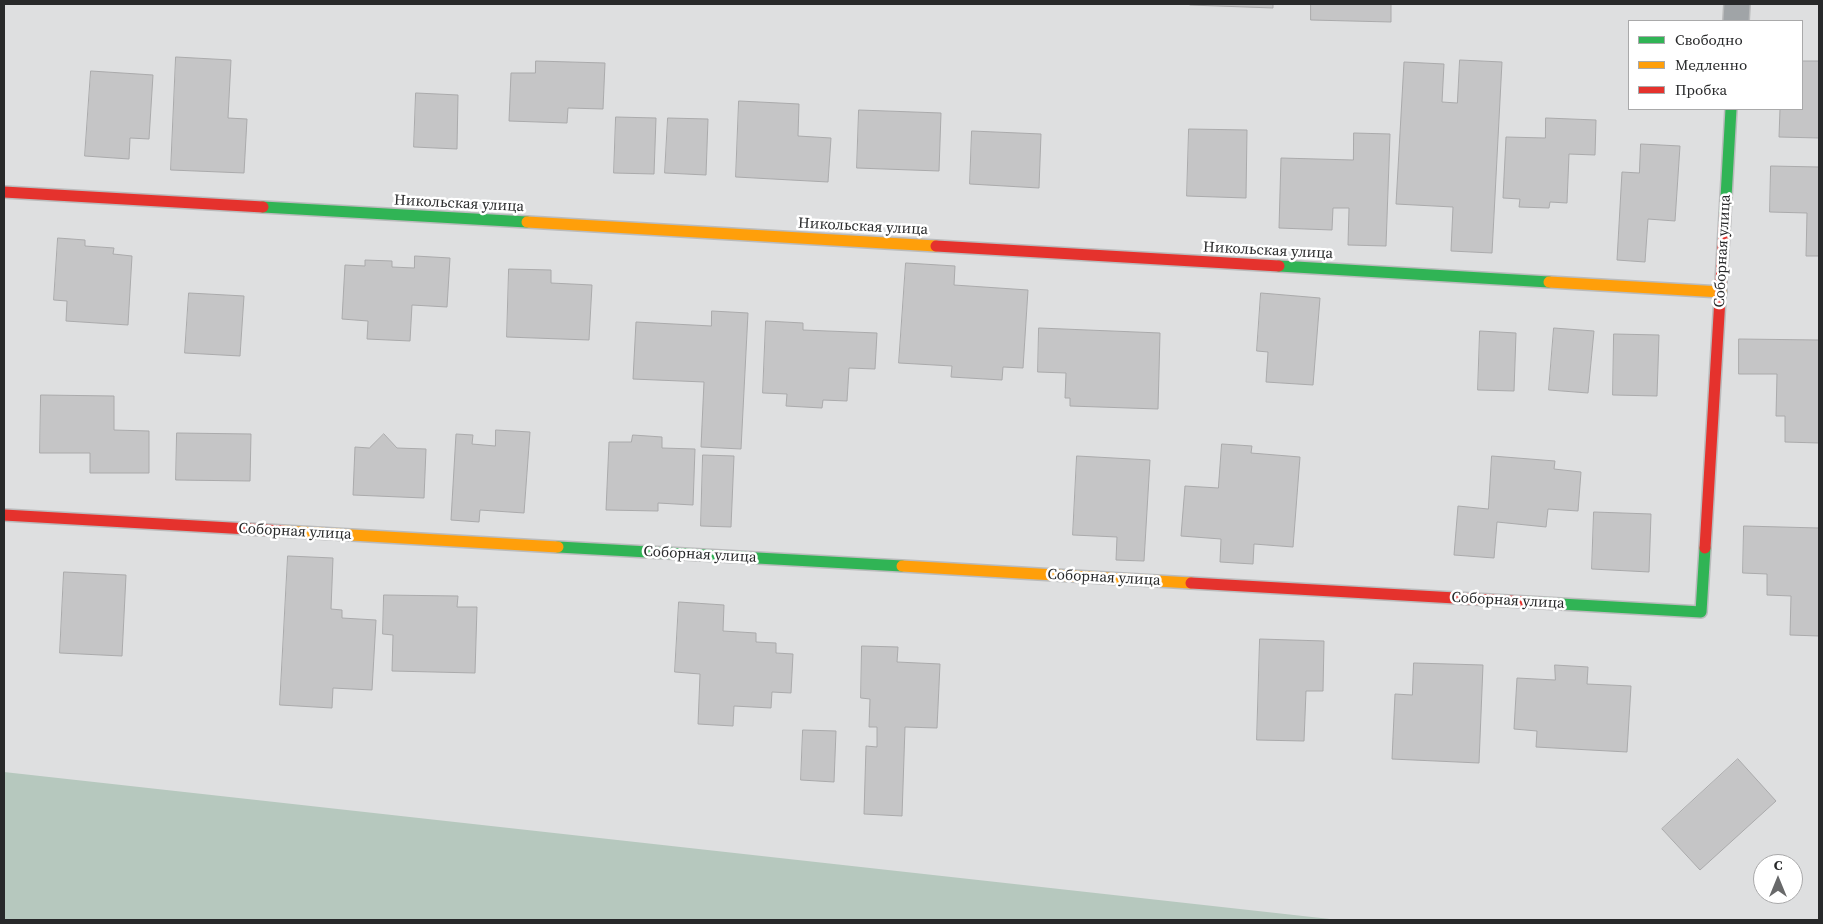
<!DOCTYPE html>
<html>
<head>
<meta charset="utf-8">
<style>
  body { margin:0 }
  #map { position:relative; width:1823px; height:924px; overflow:hidden; background:#dedfe0; font-family:"Source Serif 4",serif }
  canvas { display:block }
  .frame { position:absolute; inset:0; border:5px solid #28292a; pointer-events:none }
  .legend { position:absolute; left:1628px; top:20px; width:175px; height:90px; box-sizing:border-box; background:#fff; border:1px solid #a9a9aa; margin:0; padding:6px 9px; list-style:none; font-size:15px; color:#28292a }
  .legend li { display:flex; align-items:center; gap:10px; height:25px }
  .legend b { width:25px; border:1px solid #a9a9aa }
  .north { position:absolute; left:1753px; top:854px; width:50px; height:50px; box-sizing:border-box; background:#fff; border:1px solid #a9a9aa; border-radius:50%; rotate:0deg; font-size:14px; font-weight:700; line-height:20px; text-align:center; color:#28292a }
  .north::after { content:''; display:block; margin:auto; width:18px; height:22px; background:#68696a; clip-path:polygon(50% 0,100% 100%,50% 72%,0 100%) }
</style>
</head>
<body>
<div id="map">
<canvas width="1823" height="924"></canvas>
<div class="frame"></div>
<ul class="legend">
<li><b style="height:6px;background:#30b455"></b>Свободно</li>
<li><b style="height:6px;background:#ff9f0a"></b>Медленно</li>
<li><b style="height:6px;background:#e5322d"></b>Пробка</li>
</ul>
<div class="north">С</div>
</div>
<script>
const c = document.querySelector('canvas').getContext('2d');
c.lineJoin = 'round';
function paint(path, color) { c.fillStyle = color; c.fill(path, 'evenodd'); }
function strokePath(path, color, width, dash) { c.strokeStyle = color; c.lineWidth = width; c.lineCap = dash ? 'butt' : 'round'; c.setLineDash(dash || []); c.stroke(path); }
function drawText(font, color, halo, rows, align = 'center') {
  c.font = font + ' "Source Serif 4",serif'; c.lineWidth = 5; c.setLineDash([]); c.textBaseline = 'middle'; c.strokeStyle = halo; c.fillStyle = color; for (const [text, x, y, turn = 0] of rows) {
    c.save(); c.translate(x, y); c.rotate((+turn || 0) * Math.PI / 180); c.textAlign = isNaN(turn) ? turn : align; if (halo) c.strokeText(text, 0, 0); c.fillText(text, 0, 0); c.restore();
  }
}
paint(new Path2D(`
  M4,772L1339,920H4Z`), '#b6c8be');
const building = new Path2D(`
  M1190,4H1273V8L1190,5Z
  M1311,4H1391V22L1311,20Z
  M176,57L231,60L228,118L247,119L244,173L171,170Z
  M1460,60L1502,62L1492,253L1451,251L1453,207L1396,204L1404,62L1444,64L1442,102L1457,103Z
  M536,61L605,63L603,109L568,108L567,123L509,121L511,73H535Z
  M1802,61H1819V138L1779,137L1780,109H1802Z
  M91,71L153,75L149,139L130,138L129,159L85,156Z
  M416,93L458,95L457,149L414,147Z
  M739,101L799,104L798,136L831,138L828,182L736,177Z
  M859,110L941,113L939,171L857,168Z
  M616,117L656,118L654,174L614,173Z
  M668,118L708,119L706,175L665,173Z
  M1546,118L1596,120L1595,155L1569,154L1567,203L1550,202L1549,208L1519,207L1520,199L1503,198L1506,137L1545,138Z
  M1189,129L1247,130L1246,198L1187,196Z
  M972,131L1041,134L1039,188L970,184Z
  M1354,133L1390,134L1386,246L1348,245L1349,208H1333L1332,230L1279,228L1281,158L1353,160Z
  M1641,144L1680,146L1675,221L1648,219L1645,262L1617,260L1622,172L1639,173Z
  M1771,166L1819,167V256H1806L1807,213L1770,212Z
  M58,238L85,240V246L114,248L113,254L132,256L128,325L66,321L67,301L54,300Z
  M415,256L450,258L447,307L412,305L410,341L367,339L368,321L342,319L345,265L365,266V260L392,261V267L414,268Z
  M906,263L955,266L954,285L1028,290L1023,368L1003,367L1002,380L951,377L952,366L899,363Z
  M509,269L551,270V283L592,285L589,340L507,337Z
  M189,293L244,296L240,356L185,353Z
  M1261,293L1320,298L1313,385L1266,382L1268,352L1257,351Z
  M712,311L748,313L741,449L701,447L704,382L633,379L636,322L711,326Z
  M766,321L803,323V330L877,333L875,369L849,368L847,401L823,400L822,408L786,406L787,394L763,393Z
  M1039,328L1160,333L1158,409L1070,406V398H1065L1066,373L1038,372Z
  M1554,328L1594,331L1588,393L1549,390Z
  M1480,331L1516,333L1514,391L1478,390Z
  M1614,334L1659,335L1657,396L1613,395Z
  M1739,339L1819,340V443L1785,442V416H1776L1777,374H1739Z
  M41,395L114,396V430L149,431V473H90V453H40Z
  M496,430L530,432L524,513L480,510L479,522L451,520L456,434L473,435L472,444L495,446Z
  M177,433L251,434L250,481L176,480Z
  M384,434L397,448L426,449L424,498L353,495L355,447L369,448Z
  M633,435L662,437V448L695,449L693,505L658,503V511L606,510L609,442H631Z
  M1222,444L1252,446L1251,453L1300,457L1293,547L1254,544L1253,564L1220,562L1221,539L1181,536L1185,486L1218,488Z
  M703,455L734,456L731,527L701,526Z
  M1077,456L1150,460L1144,561L1116,560L1117,537L1073,535Z
  M1492,456L1555,461L1554,469L1581,472L1578,511L1548,509L1546,527L1497,522L1494,558L1454,555L1458,506L1488,509Z
  M1594,512L1651,514L1649,572L1592,569Z
  M1744,526L1819,528V636L1790,635L1791,596L1767,595V574L1743,573Z
  M288,556L333,558L331,609L342,610V618L376,620L372,690L333,688L332,708L280,705Z
  M64,572L126,575L122,656L60,653Z
  M384,595L458,596L457,607H477L475,673L392,671L393,635L383,634Z
  M679,602L724,605L723,631L756,633V642L776,643V653L793,654L791,693L772,692L771,708L734,706L733,726L698,724L700,674L675,672Z
  M1260,639L1324,641L1323,691H1306L1304,741L1257,740Z
  M862,646L898,647L897,662L940,664L937,728L905,727L902,816L864,814L866,746L877,747V727H869L870,699L861,698Z
  M1414,663L1483,665L1479,763L1392,759L1395,694L1412,695Z
  M1555,665L1588,667L1587,684L1631,686L1627,752L1536,747L1537,731L1514,729L1517,678L1555,680Z
  M803,730L836,731L834,782L801,780Z
  M1738,759L1776,801L1700,870L1662,829Z`);
paint(building, '#c5c5c6');
strokePath(building, '#aaaaab', 1);
const street = new Path2D(`
  M1736,21L1737,4`);
const fast = new Path2D(`
  M263,207L527,222
  M1725,215L1731,109
  M1279,266L1549,282
  M558,547L902,566
  M1526,602L1701,612L1705,548`);
const slow = new Path2D(`
  M527,222L936,246
  M1549,282L1721,292
  M283,531L558,547
  M902,566L1191,583`);
const jam = new Path2D(`
  M4,192L263,207
  M936,246L1279,266
  M4,515L283,531
  M1705,548L1725,215
  M1191,583L1526,602`);
strokePath(street, '#babbbc', 28);
strokePath(fast, '#babbbc', 14);
strokePath(slow, '#babbbc', 14);
strokePath(jam, '#babbbc', 14);
strokePath(street, '#a0a4a7', 25);
strokePath(fast, '#30b455', 11);
strokePath(slow, '#ff9f0a', 11);
strokePath(jam, '#e5322d', 11);
drawText('15px', '#28292a', '#fff', [
  ["Никольская улица",459,204,3],
  ["Никольская улица",863,227,3],
  ["Никольская улица",1268,251,3],
  ["Соборная улица",1723,251,-87],
  ["Соборная улица",295,532,3],
  ["Соборная улица",700,555,3],
  ["Соборная улица",1104,578,3],
  ["Соборная улица",1508,601,3]
]);
</script>
</body>
</html>
